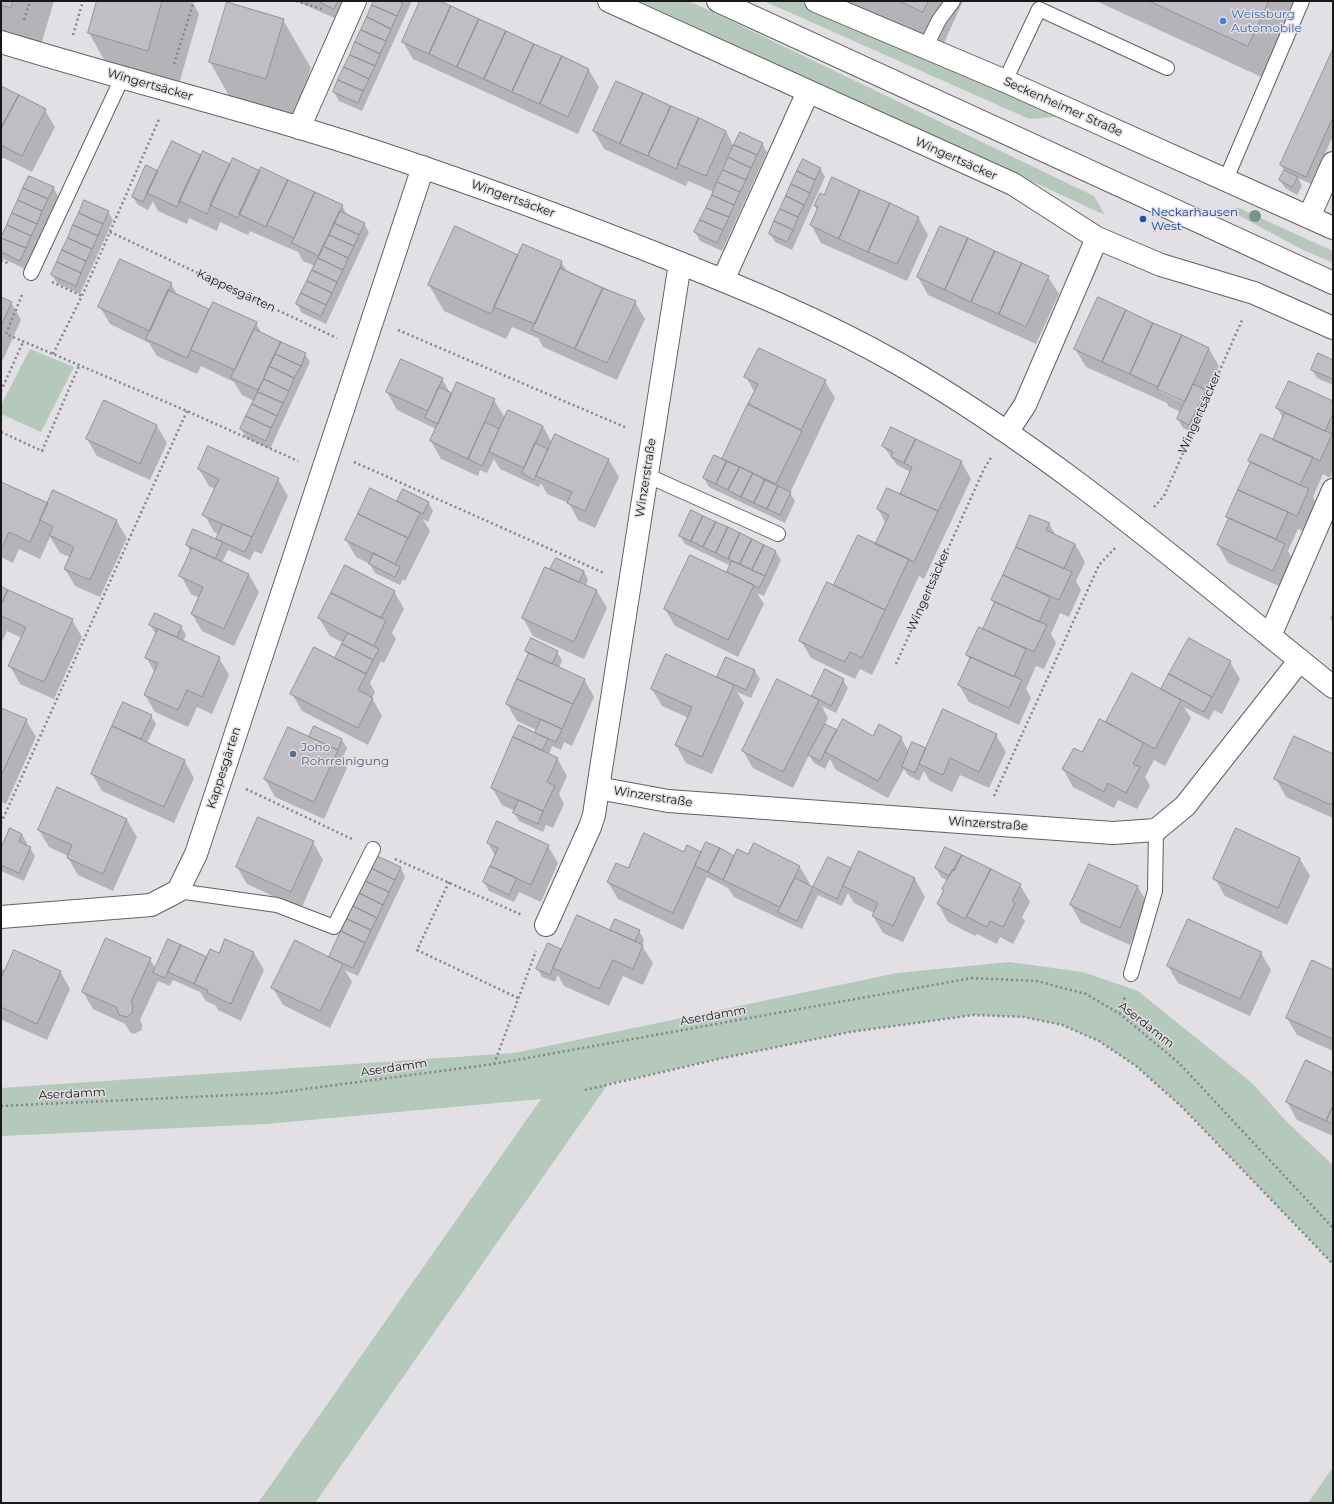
<!DOCTYPE html>
<html>
<head>
<meta charset="utf-8">
<style>
  body { margin:0 }
  #map { position:relative; width:1334px; height:1504px; overflow:hidden; background:#e3e0e5; font-family:Montserrat,sans-serif }
  canvas { display:block }
  .frame { position:absolute; inset:0; border:2px solid #191819; pointer-events:none }
</style>
</head>
<body>
<div id="map">
<canvas width="1334" height="1504"></canvas>
<div class="frame"></div>
</div>
<script>
const c = document.querySelector('canvas').getContext('2d');
c.lineJoin = 'round';
function paint(path, color) { c.fillStyle = color; c.fill(path, 'evenodd'); }
function strokePath(path, color, width, dash) { c.strokeStyle = color; c.lineWidth = width; c.lineCap = dash ? 'butt' : 'round'; c.setLineDash(dash || []); c.stroke(path); }
function drawText(font, color, halo, rows, align = 'center') {
  c.font = font + ' Montserrat,sans-serif'; c.lineWidth = 3; c.setLineDash([]); c.textBaseline = 'middle'; c.strokeStyle = halo; c.fillStyle = color; for (const [text, x, y, turn = 0] of rows) {
    c.save(); c.translate(x, y); c.rotate((+turn || 0) * Math.PI / 180); c.textAlign = isNaN(turn) ? turn : align; if (halo) c.strokeText(text, 0, 0); c.fillText(text, 0, 0); c.restore();
  }
}
paint(new Path2D(`
  M639,1H688L704,8L1094,196L1105,215Z
  M764,1H800L1066,116L1029,119Z
  M1239,208L1333,251V263L1299,248L1227,209Z
  M30,349L74,367L41,432L1,414V405Z
  M1009,962L1083,972L1138,991L1252,1083L1287,1122L1333,1165V1264L1182,1107L1136,1066L1099,1041L1062,1025L1024,1017L974,1015L850,1032L723,1058L608,1084L315,1503H258L541,1099L266,1124L1,1136V1088L514,1053L897,973Z
  M1333,1467V1503H1308Z`), '#b4c9bb');
paint(new Path2D(`
  M1,1H54L38,55L1,45Z
  M98,1H192L199,14L175,98L116,81L89,33Z
  M296,1H358L348,24Z
  M375,1H412L362,111L339,101L334,92Z
  M421,1H438L589,70L599,87L578,134L413,59L403,42Z
  M846,1H963L943,45Z
  M1096,1H1304L1268,80Z
  M283,20L311,68L293,127L237,110L210,62Z
  M1333,51V136L1311,184L1298,178L1302,186L1297,195L1285,188L1280,180L1284,170L1281,165Z
  M1,87L45,110L55,127L32,172L4,158H1Z
  M594,131H726L734,147L762,143L767,152L722,251L700,241L695,232L714,192L688,181L686,186L604,149Z
  M172,143L202,156L203,153L231,166L260,172L262,169L342,206L348,216L364,224L369,232L326,324L302,313L297,304L315,266L303,261L298,252L250,231L248,235L220,222L217,231L189,218L187,224L158,211L153,201L148,210L138,205L133,197L158,172Z
  M820,168L825,177L792,250L775,242L770,234Z
  M53,187L58,196L25,269L2,258L1,241Z
  M824,196L918,217L928,235L907,281L821,243L811,225L818,211L815,206Z
  M108,212L113,220L80,294L57,283L52,275Z
  M518,256L561,262L567,271L635,302L645,319L617,380L543,347L538,338L512,327L506,339L444,311L429,285Z
  M918,277H1048L1059,294L1036,344L928,295Z
  M171,284L178,296L210,310L256,323L262,334L305,354L310,362L270,449L246,438L241,429L254,401L242,395L234,382L201,366L197,374L157,356L149,343L110,324L100,307Z
  M1,298L11,302L21,320L1,364Z
  M1075,349H1209L1219,366L1207,393L1210,399L1194,433L1183,428L1178,419L1181,412L1168,406L1167,403L1086,367ZM1159,389L1190,403L1189,405L1159,391Z
  M1333,361V385L1317,378L1312,370Z
  M746,377L825,381L835,398L790,493L795,501L785,523L709,487L704,478L723,460L755,393Z
  M442,379L450,393L494,400L505,418L543,426L552,443L609,460L619,477L595,528L578,520L569,503L547,494L541,483L539,487L500,469L494,459L487,473L480,470L478,476L441,459L431,441L436,429L397,410L387,392Z
  M104,402L157,426L167,443L150,480L97,456L87,439Z
  M1333,403V470L1330,478L1323,474L1313,497L1318,507L1307,533L1298,529L1288,551L1294,562L1283,588L1228,563L1218,545L1229,520L1227,517L1251,464L1249,461L1274,441L1284,419L1277,408Z
  M883,446L961,461L971,479L924,579L919,576L872,675L860,669L855,679L811,658L801,641L834,587L858,536L876,545L886,524L878,509L900,495L910,472L897,465Z
  M199,469L278,479L288,496L262,554L254,551L250,560L228,550L222,563L249,575L259,592L234,646L202,631L192,614L199,598L191,594L181,576L191,553L187,545L216,540L219,534L214,532L204,514L215,489L209,486Z
  M1,483L48,504L116,520L127,538L100,597L75,586L65,569L70,557L60,553L50,537L40,559L19,549L13,563L1,557Z
  M404,490L428,502L433,511L428,522L423,519L430,531L405,581L403,579L400,585L375,573L370,564L356,557L346,540L398,503Z
  M691,511L776,552L781,560L764,596L757,593L764,604L738,657L675,626L665,609L727,574L731,566L685,544L680,536Z
  M1031,516L1049,524L1056,536L1075,544L1085,562L1076,581L1081,590L1069,617L1060,613L1051,634L1056,643L1044,669L1036,666L1026,689L1031,698L1019,725L969,702L959,685L970,660L967,655L983,630L995,604L993,600Z
  M551,569L584,571L588,580L586,586L597,591L607,608L584,659L533,636L523,618L553,571Z
  M1,587L72,620L82,637L54,699L20,684L10,666L22,638L7,631L1,644Z
  M394,591L404,609L392,633L396,639L384,663L381,661L370,683L375,692L372,698L382,716L368,745L302,711L292,694L336,659L344,643L330,636L319,618Z
  M1333,613V623L1330,618Z
  M150,625L181,627L186,635L183,642L219,658L229,675L212,714L197,707L188,727L155,712L145,695L155,673L146,657L156,634Z
  M526,651L557,652L562,660L559,668L584,679L594,697L572,746L564,742L561,750L552,746L549,754L557,758L567,776L559,794L564,804L553,828L546,825L543,832L519,821L514,813L515,811L502,805L492,788L519,727L535,734L537,730L517,721L507,704L529,656Z
  M1230,662L1240,679L1222,714L1214,710L1209,720L1184,707L1191,718L1165,766L1154,760L1145,777L1150,786L1137,809L1118,800L1114,808L1073,787L1063,769L1083,754L1106,724L1133,675L1164,692L1162,689Z
  M755,671L760,679L751,698L737,692L744,703L712,774L686,763L676,745L689,718L662,706L652,689L719,679L718,677Z
  M843,680L848,688L836,713L822,706L828,718L825,725L837,732L873,737L901,738L909,752L996,735L1006,752L989,788L960,775L952,792L930,781L924,771L919,781L908,775L904,769L888,798L836,770L830,759L825,769L814,763L809,755L793,788L753,768L743,751L814,698L813,696Z
  M1,709L26,720L36,737L6,804L1,802Z
  M151,716L156,724L147,743L184,760L194,778L174,823L102,791L92,774L114,728L113,726Z
  M310,738L342,740L347,748L342,759L347,768L324,819L275,797L265,779Z
  M1333,755V818L1286,797L1276,779Z
  M57,788L127,820L137,837L113,891L78,875L68,858V856L49,847L39,830Z
  M11,829L22,835L27,843L26,846L30,848L35,856L24,881L1,871V851Z
  M1237,830L1300,859L1310,876L1287,925L1225,896L1215,879Z
  M313,842L323,860L301,909L247,884L237,867Z
  M488,843L548,846L558,863L541,902L519,892L514,902L489,891L484,882L495,856Z
  M946,848L1020,885L1030,902L1022,917L1025,921L1013,944L1000,937L997,944L977,934L975,936L948,922L938,904L948,881L941,877L936,868Z
  M685,853L733,856L749,855L800,867L810,884L809,886L814,889L829,858L852,870L860,853L915,879L925,897L903,942L883,933L873,916L874,913L854,903L848,893L842,906L818,895L802,929L734,897L728,888L707,877L683,930L618,899L608,882L628,869Z
  M378,857L401,868L405,877L358,976L345,970L352,982L330,1028L283,1005L273,988L329,958Z
  M1089,865L1138,887L1148,904L1130,945L1081,923L1071,905Z
  M611,930L639,931L644,940L642,946L653,963L643,985L623,976L609,1006L564,986L558,975L555,982L542,977L538,969L561,950L562,951L612,932Z
  M225,940L254,953L264,970L241,1021L218,1010L215,1005L206,1001L200,992L173,980L170,986L158,981L140,1020L142,1024V1030L134,1034L130,1032L125,1024L93,1009L83,992L150,959L156,969L168,941L207,958L219,954Z
  M1261,953L1271,970L1250,1016L1178,983L1168,966Z
  M1,968L6,971H60L70,989L47,1040L2,1020Z
  M1333,971V1051L1297,1035L1287,1018Z
  M1333,1074V1136L1297,1120L1287,1102Z`), '#0003');
const building = new Path2D(`
  M1,1H13L11,8L1,5Z
  M97,1H162L148,51L88,33Z
  M318,1H338L334,9Z
  M374,1H398L403,3L397,16L372,5Z
  M420,1H440L451,6L429,54L402,42Z
  M899,1H928L923,12Z
  M1149,1H1269L1248,46Z
  M227,2L284,19L266,79L209,62Z
  M372,5L397,16L391,29L367,17Z
  M451,6L479,19L457,67L429,54Z
  M367,17L391,29L386,41L361,30Z
  M479,19L506,31L484,79L457,67Z
  M361,30L386,41L380,54L355,42Z
  M506,31L534,44L512,92L484,79Z
  M355,42L380,54L375,66L350,55Z
  M534,44L562,56L540,104L512,92Z
  M1333,49V117L1306,177L1280,165Z
  M350,55L375,66L369,79L344,67Z
  M562,56L589,69L568,117L540,104Z
  M344,67L369,79L363,91L338,80Z
  M338,80L363,91L358,103L333,92Z
  M616,81L643,93L620,144L593,131Z
  M1,86L19,95L1,129Z
  M643,93L671,106L648,156L620,144Z
  M19,95L46,109L22,156L1,145V128Z
  M671,106L699,118L676,169L648,156Z
  M699,118L726,131L706,176L678,164Z
  M740,132L763,143L757,155L734,145Z
  M172,141L201,155L177,207L147,193Z
  M734,145L757,155L751,168L728,157Z
  M203,151L230,164L207,214L179,201Z
  M728,157L751,168L746,180L723,170Z
  M233,158L260,171L238,218L210,205Z
  M803,159L821,168L815,180L797,171Z
  M146,165L158,171L143,202L132,197Z
  M261,167L288,180L266,227L239,214Z
  M723,170L746,180L740,192L717,182Z
  M1284,170L1298,177L1292,187L1279,180Z
  M797,171L815,180L810,193L791,184Z
  M29,176L54,187L48,199L23,188Z
  M832,177L860,190L839,239L810,225L818,207L814,206L820,193L824,195Z
  M288,180L315,192L294,238L267,225Z
  M717,182L740,192L734,205L712,195Z
  M791,184L810,193L804,205L786,196Z
  M23,188L48,199L42,211L18,200Z
  M860,190L890,203L868,252L839,239Z
  M315,192L343,205L319,256L292,243Z
  M712,195L734,205L729,217L706,208Z
  M786,196L804,205L798,217L780,209Z
  M18,200L42,211L37,224L12,213Z
  M84,200L109,211L103,224L79,213Z
  M890,203L919,217L897,264L868,252Z
  M706,208L729,217L723,230L700,220Z
  M780,209L798,217L793,230L774,221Z
  M340,211L365,223L359,235L334,223Z
  M12,213L37,224L31,236L7,225Z
  M79,213L103,224L98,236L73,225Z
  M700,220L723,230L717,243L694,232Z
  M774,221L793,230L787,242L769,234Z
  M334,223L359,235L354,246L329,235Z
  M7,225L31,236L26,248L1,238Z
  M73,225L98,236L92,249L68,238Z
  M455,226L518,255L491,314L428,285Z
  M940,226L968,238L945,290L917,277Z
  M329,235L354,246L348,258L323,246Z
  M1,238L26,248L20,261L1,252Z
  M68,238L92,249L86,261L62,250Z
  M968,238L995,251L971,302L945,290Z
  M523,244L562,261L560,268L535,324L494,307Z
  M323,246L348,258L343,270L318,258Z
  M62,250L86,261L81,273L57,262Z
  M995,251L1022,263L999,314L971,302Z
  M318,258L343,270L337,282L312,270Z
  M120,259L172,283L150,331L98,307Z
  M57,262L81,273L76,286L51,275Z
  M1022,263L1049,276L1026,327L999,314Z
  M560,268L603,288L575,349L532,330Z
  M312,270L337,282L332,293L307,281Z
  M307,281L332,293L326,305L301,293Z
  M603,288L636,301L607,363L575,349Z
  M168,290L209,309L187,358L146,339Z
  M301,293L326,305L321,316L296,304Z
  M1,297L12,302L1,326Z
  M1098,297L1126,310L1102,362L1074,349Z
  M213,302L257,322L235,370L191,350Z
  M1126,310L1153,323L1130,374L1102,362Z
  M1153,323L1182,335L1158,387L1130,374Z
  M254,329L281,342L258,390L231,378Z
  M1182,335L1209,348L1185,402L1157,389Z
  M281,342L306,353L301,366L275,354Z
  M759,348L826,380L801,430L748,404L758,384L744,377Z
  M1318,353L1333,360V379L1311,370Z
  M275,354L301,366L294,378L269,366Z
  M401,359L443,378L428,411L386,392Z
  M269,366L294,378L289,391L264,379Z
  M264,379L289,391L283,403L258,392Z
  M1289,381L1333,401V413L1325,431L1276,408Z
  M457,382L495,399L468,459L430,441Z
  M1193,384L1206,390L1189,425L1177,419Z
  M439,387L452,393L438,424L425,418Z
  M258,392L283,403L277,416L252,404Z
  M104,400L157,425L140,464L86,439Z
  M252,404L277,416L271,428L246,416Z
  M748,404L802,431L776,484L722,459Z
  M508,410L543,426L524,468L489,452Z
  M1285,413L1332,434L1320,461L1273,440Z
  M246,416L271,428L266,441L240,429Z
  M485,422L499,429L482,466L468,459Z
  M891,427L916,439L904,463L891,457L893,452L882,446Z
  M555,434L609,459L585,511L567,503L572,492L536,476Z
  M1261,434L1313,457L1300,485L1248,461Z
  M916,439L962,461L938,511L900,494L912,467L904,463Z
  M535,443L548,449L534,480L522,473Z
  M208,446L279,478L252,537L202,515L219,479L198,469Z
  M714,455L727,461L716,484L703,478Z
  M727,461L740,467L728,490L716,484Z
  M1251,462L1309,489L1297,516L1238,490Z
  M740,467L753,473L741,497L728,490Z
  M753,473L765,480L754,503L741,497Z
  M765,480L778,486L767,509L754,503Z
  M1,482L48,503L30,542L9,532L3,546L1,545Z
  M778,486L791,492L780,515L767,509Z
  M370,488L420,513L408,538L358,514Z
  M887,488L938,511L914,562L875,544L889,515L877,509Z
  M403,489L429,502L423,514L397,501Z
  M53,490L117,520L90,580L64,569L74,547L49,535L53,527L40,520Z
  M1238,490L1288,512L1276,539L1226,517Z
  M691,510L703,516L691,541L679,536Z
  M358,514L408,538L395,564L345,540Z
  M1030,515L1050,523L1046,530L1075,544L1064,569L1016,547Z
  M703,516L716,522L703,547L691,541Z
  M1229,518L1285,544L1273,571L1217,545Z
  M716,522L728,527L716,553L703,547Z
  M223,524L252,537L245,552L216,539Z
  M728,527L740,533L728,559L716,553Z
  M193,529L223,542L215,559L186,545Z
  M740,533L752,539L740,564L728,559Z
  M858,535L909,559L885,610L834,585Z
  M752,539L764,545L752,570L740,564Z
  M764,545L776,551L765,576L752,570Z
  M1016,547L1072,572L1059,600L1003,575Z
  M192,548L249,574L224,629L191,614L203,587L179,576Z
  M374,553L400,567L395,577L369,564Z
  M690,555L754,585L728,640L664,609Z
  M556,558L584,571L579,582L550,569Z
  M732,561L765,576L759,588L727,572Z
  M345,565L395,591L381,618L331,593Z
  M545,567L597,590L574,642L522,618Z
  M1003,575L1050,597L1039,622L991,600Z
  M827,582L885,610L862,658L850,652L845,662L799,641Z
  M1,586L8,590L1,605Z
  M8,590L73,619L44,682L8,666L26,627L1,616V605Z
  M331,593L386,620L374,646L318,618Z
  M995,602L1047,625L1034,652L983,629Z
  M155,613L182,626L177,637L149,625Z
  M979,627L1026,649L1014,677L966,655Z
  M158,629L220,657L202,697L187,690L178,710L144,695L158,663L145,658Z
  M348,633L379,649L373,660L342,644Z
  M531,638L558,651L552,664L525,651Z
  M1189,638L1231,661L1212,697L1169,674Z
  M342,644L373,660L366,674L335,658Z
  M314,647L366,674L358,690L373,698L358,728L290,694Z
  M529,653L585,679L573,704L517,679Z
  M666,654L734,685L702,757L675,745L692,707L651,689Z
  M726,657L755,670L746,690L717,677Z
  M971,657L1022,680L1009,708L958,685Z
  M825,669L844,679L831,706L812,696Z
  M1132,673L1181,700L1155,749L1106,722Z
  M1169,674L1212,697L1204,712L1161,689Z
  M517,679L573,704L562,729L506,704Z
  M777,679L819,700L783,772L742,751Z
  M123,702L152,715L141,739L112,726Z
  M1,708L27,719L1,776Z
  M943,709L997,734L979,772L950,758L943,775L919,764Z
  M541,719L562,729L556,742L535,733Z
  M843,719L873,736L879,724L902,737L878,781L825,752Z
  M1100,719L1144,743L1133,764L1140,767L1126,793L1108,783L1104,792L1062,769L1074,748L1082,752Z
  M825,724L837,730L820,761L808,755Z
  M519,725L548,739L542,750L513,737Z
  M112,726L185,760L164,807L91,774Z
  M314,726L342,739L338,750L309,737Z
  M288,727L338,750L314,802L264,779Z
  M1294,736L1333,754V801L1331,805L1274,779Z
  M513,737L558,758L547,782L555,786L543,811L491,788Z
  M912,742L926,748L915,773L902,767Z
  M57,787L127,819L103,874L67,858L72,845L38,830Z
  M519,800L543,811L538,824L513,813Z
  M258,817L314,841L291,892L236,867Z
  M497,821L549,845L531,885L490,866L498,848L487,843Z
  M10,828L22,834L19,842L31,847L19,873L1,865V848Z
  M1236,828L1300,858L1278,908L1213,879Z
  M644,833L684,852L687,845L701,852L673,913L607,882L616,863L628,868Z
  M706,842L720,848L708,872L695,866Z
  M754,843L800,866L780,907L723,880L737,849L748,854Z
  M945,847L962,855L954,871L952,870L949,876L935,868Z
  M720,848L734,856L723,880L708,872Z
  M859,851L915,878L893,926L872,916L878,903L843,886Z
  M962,855L991,869L965,919L937,904L944,890L942,889Z
  M377,856L401,867L395,880L371,868Z
  M828,857L851,868L837,899L813,887Z
  M1089,864L1138,886L1120,928L1070,905Z
  M490,866L517,878L509,895L483,882Z
  M371,868L395,880L389,892L365,881Z
  M991,869L1021,884L1012,901L1015,903L1003,927L990,921L987,927L967,917Z
  M795,878L813,887L797,921L778,912Z
  M365,881L389,892L383,905L359,893Z
  M359,893L383,905L377,918L353,906Z
  M353,906L377,918L371,930L347,919Z
  M577,915L643,945L633,969L613,960L599,989L553,968Z
  M347,919L371,930L365,943L341,931Z
  M615,919L640,930L635,941L610,930Z
  M1188,919L1262,952L1240,999L1167,966Z
  M341,931L365,943L353,968L329,957Z
  M106,938L151,958L131,1002L133,1006L132,1013L127,1017L119,1015L116,1007L82,992Z
  M168,939L181,945L165,978L153,973Z
  M225,939L254,952L231,1004L207,993L208,990L194,984L210,949L219,953Z
  M295,940L343,964L320,1011L271,988Z
  M548,943L561,949L550,975L536,969Z
  M181,945L207,957L194,984L168,972Z
  M14,950L61,971L37,1024L1,1007V979Z
  M1312,960L1333,970V1039L1286,1018Z
  M1306,1060L1333,1073V1106L1326,1121L1286,1102Z
  M1333,1106V1124L1326,1121Z`);
paint(building, '#c0bec3');
strokePath(building, '#939095', 1);
const service = new Path2D(`
  M925,48L939,20L953,1
  M1005,81L1039,9L1167,68
  M1226,179L1302,1
  M31,273L123,76
  M646,475L778,534
  M178,891L277,905L334,927L373,849
  M1131,974L1155,891L1156,830`);
const minor = new Path2D(`
  M609,1L1013,184L1097,238L1161,265L1254,293L1333,328
  M816,1L1005,81L1333,228
  M1,42C99,72 199,98 297,127C418,163 535,206 652,252C736,285 820,319 899,364C1056,454 1192,574 1333,687
  M299,128L355,1
  M1309,217L1333,163
  M680,263L598,788L668,801L1113,833L1156,830L1185,806L1300,660
  M723,280L808,92
  M1007,432L1025,405L1097,238
  M1270,636L1333,490
  M1,917L151,905L178,891L196,854L423,167
  M546,925L590,827L594,815L598,788`);
const tertiary = new Path2D(`
  M718,1L1333,283`);
strokePath(service, '#636065', 16);
strokePath(minor, '#636065', 24);
strokePath(tertiary, '#636065', 24);
strokePath(new Path2D(`
  M296,1L322,9
  M24,20L30,1
  M73,35L83,1
  M174,64L194,1
  M110,232L337,338
  M1,260L10,264
  M52,282L82,296
  M22,295L6,334L187,411L298,461
  M398,330L627,428
  M53,354L82,296L160,117
  M1,391L23,342
  M1,432L42,451L79,366
  M354,462L604,573
  M1154,507L1164,496L1243,318
  M896,664L984,469L992,456
  M246,789L352,839
  M994,796L1099,565L1116,547
  M1,823L187,411
  M395,859L522,915
  M449,882L417,950L518,998
  M1120,1014L1125,996
  M494,1064L536,951
  M585,1090L723,1058L850,1032L974,1015L1024,1017L1062,1025L1099,1041L1136,1066L1182,1107L1333,1264
  M1,1106L275,1093L494,1064L972,978L1037,981L1086,994L1120,1014L1179,1063L1333,1228`), '#858386', 2.5, [2, 3]);
strokePath(service, '#fff', 14);
strokePath(minor, '#fff', 22);
strokePath(tertiary, '#fff', 22);
c.fillStyle = '#789485';
for (const [x, y] of [
  [1255,216]
]) { c.beginPath(); c.arc(x, y, 6, 0, 2 * Math.PI); c.fill(); }
for (const [x, y, r, color] of [
  [1223,21,4,"#3f7fe0"],
  [1143,219,4,"#1a4fb4"],
  [293,754,4,"#5c6f8a"]
]) { const dot = new Path2D(); dot.arc(x, y, r, 0, 2 * Math.PI); c.fillStyle = color; c.fill(dot); strokePath(dot, '#e3e0e5', 1.5); }
drawText('12px', '#366cbe', '#e3e0e5', [
  ["Weissburg",1231,14],
  ["Automobile",1231,28]
], 'left');
drawText('12px', '#191819', '#e3e0e5', [
  ["Wingertsäcker",150,85,16],
  ["Seckenheimer Straße",1063,107,24],
  ["Wingertsäcker",956,159,24],
  ["Wingertsäcker",513,199,20],
  ["Kappesgärten",236,291,25],
  ["Wingertsäcker",1200,413,-66],
  ["Winzerstraße",646,478,-81],
  ["Wingertsäcker",929,590,-66],
  ["Kappesgärten",224,768,-72],
  ["Winzerstraße",653,797,9],
  ["Winzerstraße",988,824,4],
  ["Aserdamm",713,1016,-10],
  ["Aserdamm",1146,1025,38],
  ["Aserdamm",394,1068,-8],
  ["Aserdamm",72,1094,-3]
]);
drawText('12px', '#164399', '#e3e0e5', [
  ["Neckarhausen",1151,212],
  ["West",1151,226]
], 'left');
drawText('12px', '#4e5e75', '#e3e0e5', [
  ["Joho",301,747],
  ["Rohrreinigung",301,761]
], 'left');
</script>
</body>
</html>
